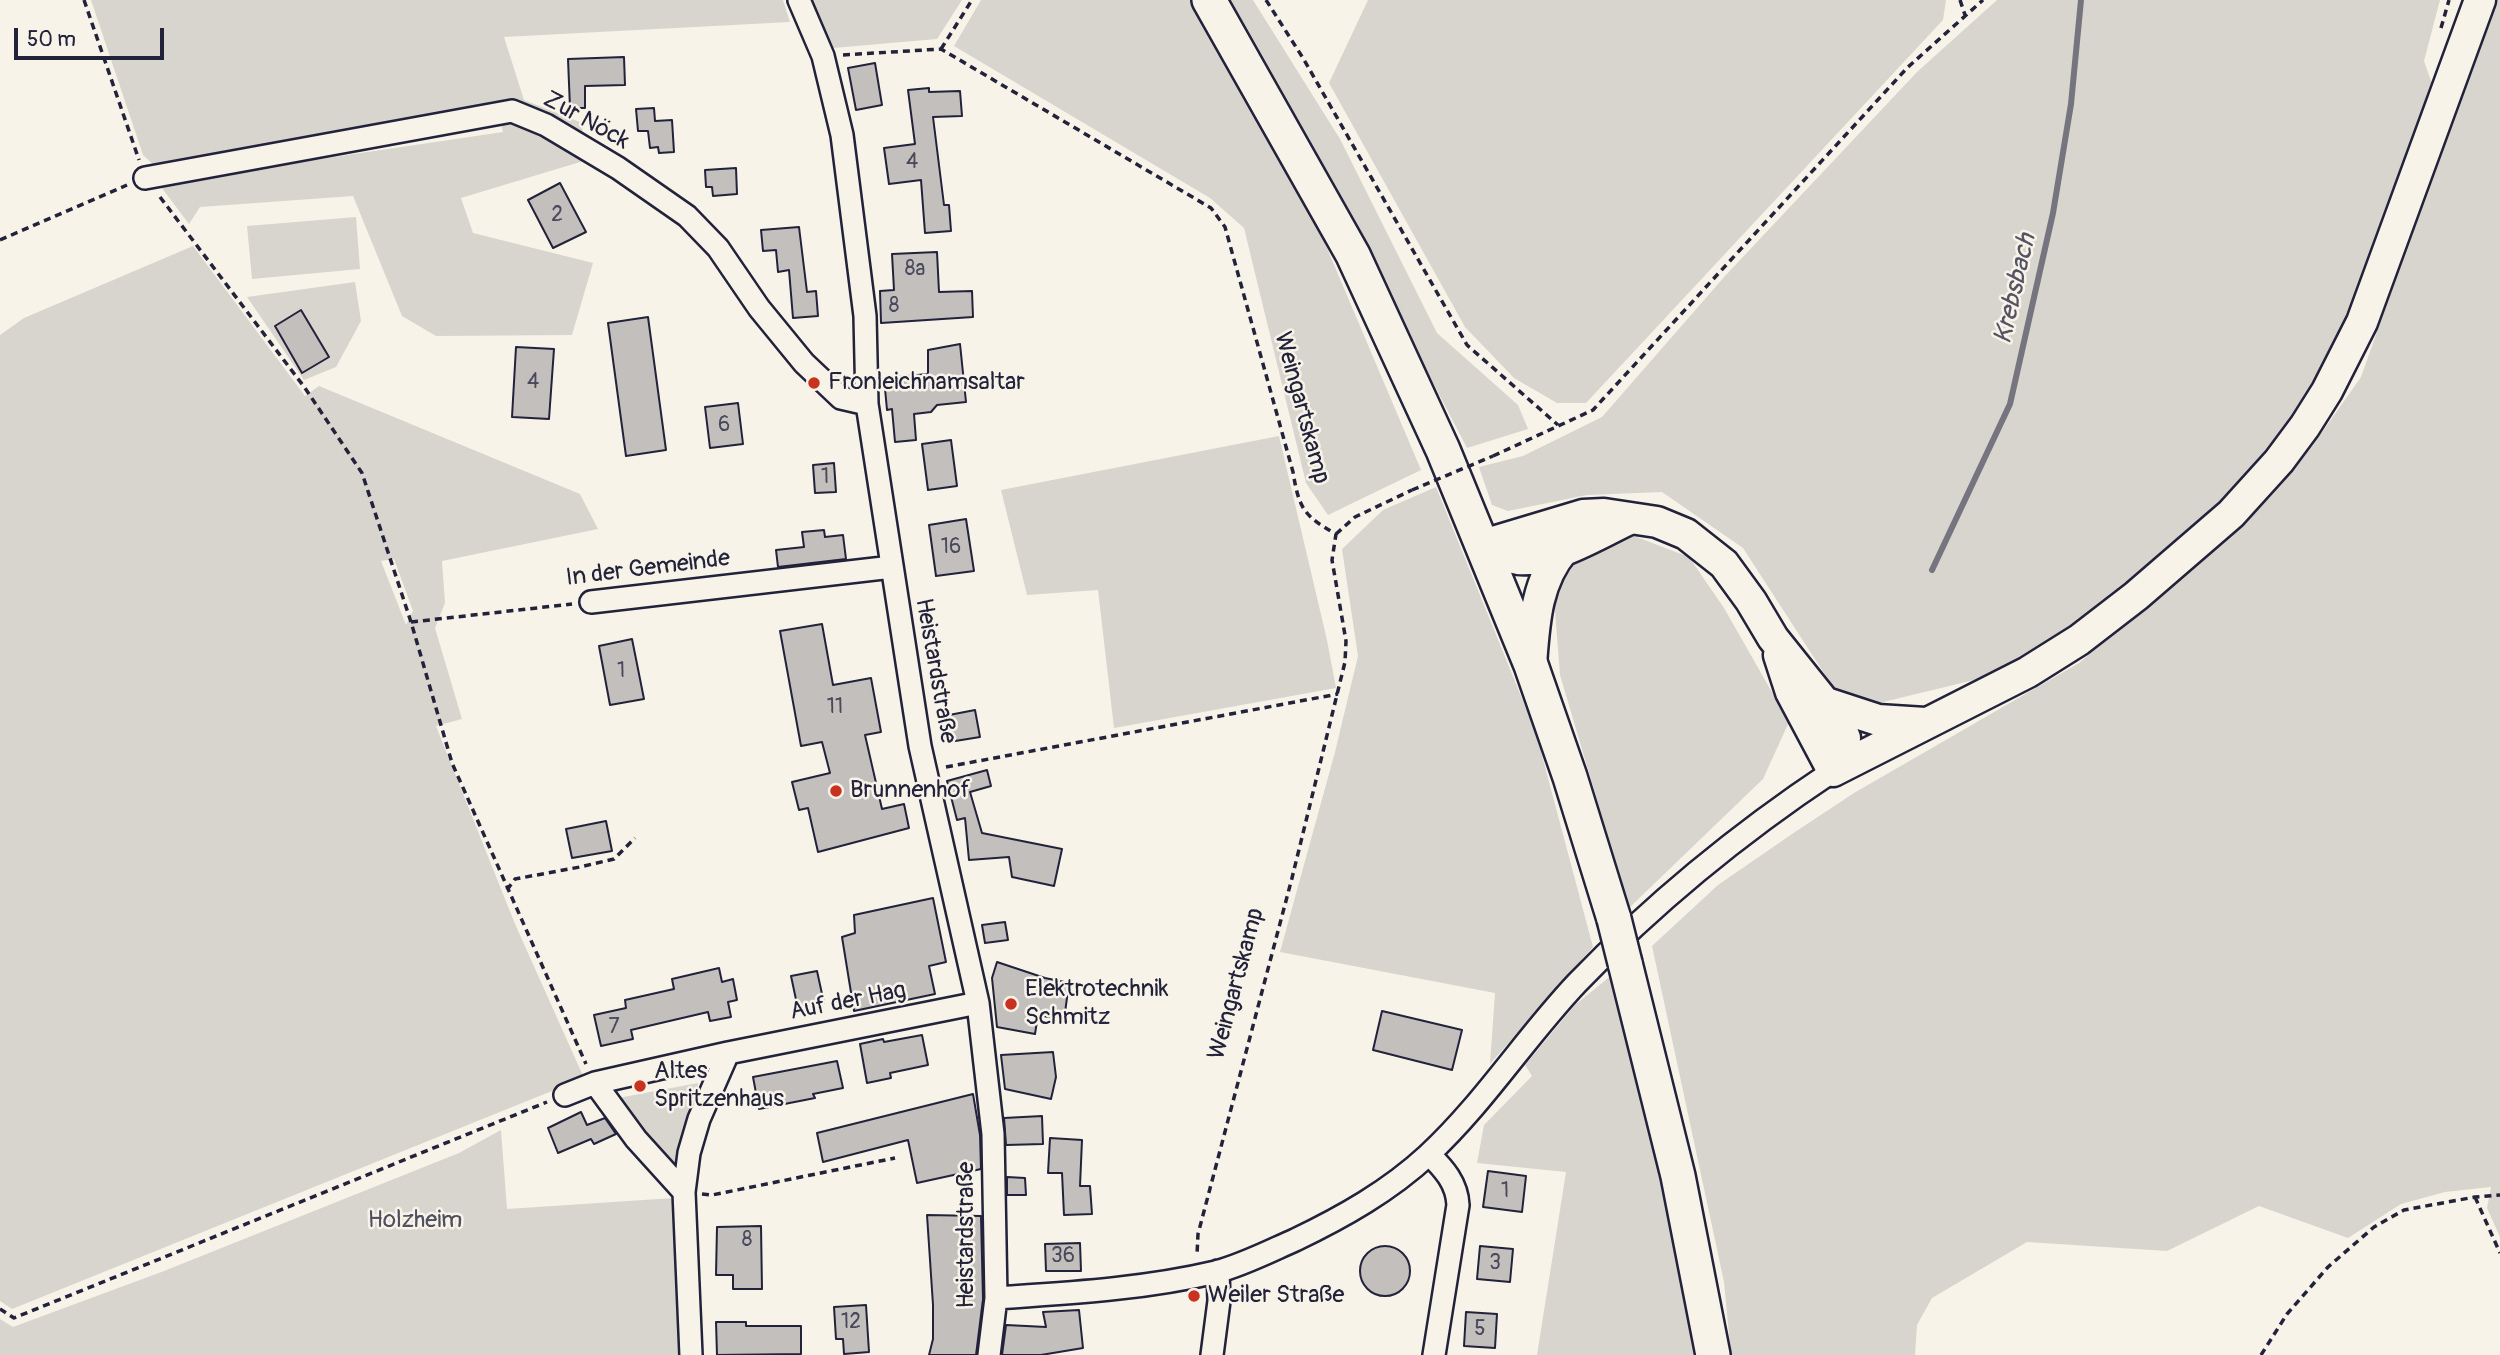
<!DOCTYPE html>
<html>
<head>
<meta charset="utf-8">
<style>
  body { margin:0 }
  #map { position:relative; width:2500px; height:1355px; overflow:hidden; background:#f7f3e8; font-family:Pangolin,sans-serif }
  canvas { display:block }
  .scale { position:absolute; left:14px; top:28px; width:150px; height:32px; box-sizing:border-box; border:4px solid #22223b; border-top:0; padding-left:9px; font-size:21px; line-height:24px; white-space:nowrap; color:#22223b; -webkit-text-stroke:5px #f7f3e8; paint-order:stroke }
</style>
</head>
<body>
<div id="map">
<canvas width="2500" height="1355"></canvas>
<div class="scale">50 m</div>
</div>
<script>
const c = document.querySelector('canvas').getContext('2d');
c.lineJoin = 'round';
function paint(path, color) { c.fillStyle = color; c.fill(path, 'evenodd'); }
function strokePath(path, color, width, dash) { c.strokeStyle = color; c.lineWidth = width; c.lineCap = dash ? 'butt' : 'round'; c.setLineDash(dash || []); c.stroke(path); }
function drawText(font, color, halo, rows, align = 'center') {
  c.font = font + ' Pangolin,sans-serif'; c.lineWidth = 5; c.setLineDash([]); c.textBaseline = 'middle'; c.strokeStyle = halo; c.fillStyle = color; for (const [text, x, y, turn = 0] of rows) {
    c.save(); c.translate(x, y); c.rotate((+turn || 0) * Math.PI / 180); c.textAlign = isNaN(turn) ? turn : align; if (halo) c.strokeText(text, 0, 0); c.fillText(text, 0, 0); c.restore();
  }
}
paint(new Path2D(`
  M91,0H783L790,22L504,37L524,100L580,122L590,159L461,198L473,233L593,263L572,335L436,336L402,316L353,196L200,207L189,224L158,183L503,132L500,121L158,169L143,155Z
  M811,0H962L937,39L833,48Z
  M981,0H1194L1288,156L1421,470L1328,515L1306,483L1244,228L1210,198L954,46Z
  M1224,0H1253L1340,139L1437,333L1518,405L1528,429L1467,448L1303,133Z
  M1368,0H1946L1943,20L1586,403H1557L1514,378L1465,327L1329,83Z
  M1997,0H2440L2424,61L2437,98L2323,385L2252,482L2069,633L1978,679L1875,704L1833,687L1743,548L1662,492L1587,495L1508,511L1492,505L1479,467L1523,456L1602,417L1725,276L1917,72Z
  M2495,0H2500V1237L2487,1208L2491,1187L2445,1192L2401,1204L2348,1238L2259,1206L2167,1251L2027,1242L1932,1298L1917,1325L1915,1355H1731L1724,1282L1652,946L1718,885L1792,834L1854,793L2079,663L2254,513L2313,445L2361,377Z
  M356,217L360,269L252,279L247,226Z
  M193,246L305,396L319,386L580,494L598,529L442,561L445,603L435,628L462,719L436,726L515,924L584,1078L12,1309L0,1301V335L24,318ZM394,559L413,611L406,625L381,561Z
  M355,282L361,321L336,367L304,380L247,297Z
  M1279,436L1327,640L1336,688L1114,728L1098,590L1027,595L1001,490Z
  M1436,487L1536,733L1593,947L1490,1064L1495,993L1280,952L1335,752L1358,656L1342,549L1383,510Z
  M1634,536L1689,557L1724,608L1789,722L1763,779L1629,908L1560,675L1554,598L1574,553Z
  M1613,974L1647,1103L1696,1355H1537L1566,1172L1477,1163L1484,1125L1532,1076L1525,1065L1575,1005Z
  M698,1083L694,1121L683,1156L670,1165L613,1099Z
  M501,1130L507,1209L674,1198L680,1355H0V1319L13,1327L164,1271L459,1153Z`), '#d8d5cf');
strokePath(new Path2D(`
  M1932,570L2010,404L2053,213L2071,104L2081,0`), '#76747f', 6);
const building = new Path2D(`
  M624,57L625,85L585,86V108H570L568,59Z
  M875,63L882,105L856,110L848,68Z
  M929,88V92L960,91L962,116L933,117L944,205H949L951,231L925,233L921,180L889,184L884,148L915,144L908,90Z
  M654,108L655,121L672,120L674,152L659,153L658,147L650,148L648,131H638L636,109Z
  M736,168L737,194L713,196L712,187H706L705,170Z
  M560,183L586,232L553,248L528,200Z
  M799,227L807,292L816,291L818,316L793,318L789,270L778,272L776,250L763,251L761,230Z
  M937,252L939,292L972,291L973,317L881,323L880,291L894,290L892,254Z
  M301,310L329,357L302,373L275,326Z
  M648,317L666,450L626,456L608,323Z
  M960,344L966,402L937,405L931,412L914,414L916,440L895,442L892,409L887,410L884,378L928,374V350Z
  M516,347L554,349L549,419L512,417Z
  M738,403L743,444L710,448L705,407Z
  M951,440L957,486L928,490L922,444Z
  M834,463L836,492L815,493L813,465Z
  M966,519L974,571L936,576L929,525Z
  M824,530L825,537L843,535L846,559L778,567L776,550L804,547L802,532Z
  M822,624L833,685L871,678L881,732L865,735L882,809L904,804L909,828L818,852L808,808L799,810L792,782L830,773L822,742L801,746L780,631Z
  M632,639L644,699L610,705L599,646Z
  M975,710L980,737L949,742L944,716Z
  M987,770L991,786L970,792L982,833L1062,849L1054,886L1012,877L1009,857L969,860L965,818L957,820L947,781Z
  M606,821L612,851L572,858L566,829Z
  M933,898L946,962L929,966L935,994L854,1011L842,937L855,933L854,915Z
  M1005,922L1008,940L985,943L982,925Z
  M997,962L1045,978L1069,983L1064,1020L1038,1015L1035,1034L997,1027L992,978Z
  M719,968L722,982L733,979L737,1000L728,1002L731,1017L710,1021L708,1012L631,1030L633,1039L601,1046L594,1015L626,1008L625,1000L674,989L672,979Z
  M817,971L824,1003L798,1009L791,976Z
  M1382,1011L1462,1030L1452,1070L1373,1050Z
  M922,1035L928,1065L890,1073L891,1078L867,1083L860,1044L883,1039L884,1042Z
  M1053,1052L1056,1077L1051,1099L1005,1089L1001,1055Z
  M837,1061L843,1088L813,1094L815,1098L759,1109L753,1077Z
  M973,1094L980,1135L981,1169L917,1183L908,1140L823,1162L817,1133Z
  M581,1112L587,1125L605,1118L616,1134L594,1144L591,1139L558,1153L548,1128Z
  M1042,1116L1043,1144L1006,1145L1004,1118Z
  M1050,1138L1082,1140L1080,1186H1090L1092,1214L1064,1215L1062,1173H1048Z
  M1488,1171L1526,1176L1522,1212L1483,1207Z
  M1007,1177L1025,1178L1026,1195H1007Z
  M927,1215L981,1216L983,1299L976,1355H929L933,1339V1305Z
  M761,1226L762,1289H733V1275H716L717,1227Z
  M1080,1243L1081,1271H1046L1045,1244Z
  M1360 1271a25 25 0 1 1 50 0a25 25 0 1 1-50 0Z
  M1480,1246L1513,1249L1510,1282L1477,1279Z
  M866,1305L869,1352L844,1354L843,1339H836L834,1307Z
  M1079,1310L1083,1348L1041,1355H1002L1006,1325L1046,1327L1043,1312Z
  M1466,1312L1497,1314L1495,1348L1464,1346Z
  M716,1322H746V1326H801V1354L717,1355Z`);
paint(building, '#c2bfbd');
strokePath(building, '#22223b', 2);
const minor = new Path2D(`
  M799,0L823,56L842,135L865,316L867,404L920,746L978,1003L993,1134L996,1298L989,1355
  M145,178L512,111L546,125L618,168L687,216L718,248L759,308L804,363L841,398L867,404
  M591,602L892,567
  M595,1083L636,1139L684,1192
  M565,1095L595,1083L728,1053
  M1429,1154C1444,1169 1457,1183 1458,1205L1434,1355
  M996,1298C1070,1293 1144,1289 1216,1272C1243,1265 1270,1251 1295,1240C1343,1217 1389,1191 1428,1155C1484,1103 1525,1038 1577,983C1654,903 1741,832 1833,771
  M691,1355L684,1192L689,1153L699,1119L728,1053L978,1003
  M1212,1355L1219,1301L1218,1271`);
const secondary = new Path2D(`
  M1483,545L1583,515L1604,514L1657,522L1686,534L1724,564L1751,601L1773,638L1833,713L1845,738L1841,759L1833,771
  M1483,545C1494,550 1505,557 1518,559C1550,563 1600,533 1629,519
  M1779,655L1791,692L1833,771
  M1531,665C1534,624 1536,581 1564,549
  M1826,703L1878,720L1925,723
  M1833,771L2028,672L2079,640L2136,596L2231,514L2279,461L2305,426L2327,391L2362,322L2480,0`);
const primary = new Path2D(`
  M1209,0L1353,255L1443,450L1531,665L1570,777L1614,919
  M1625,963L1678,1176L1713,1355`);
strokePath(minor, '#22223b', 26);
strokePath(secondary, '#22223b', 35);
strokePath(primary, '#22223b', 38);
strokePath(new Path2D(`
  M84,0L139,160
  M1266,0L1303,58L1467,345L1558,425
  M1960,0L1965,15
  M2441,28L2449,0
  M941,49L972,0
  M843,55L941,49L1211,208L1225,227L1293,472C1299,509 1304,516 1336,534L1332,560L1346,641L1345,662L1292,878L1198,1234L1197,1255
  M160,197L305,388L362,473L411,622L452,763L586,1064
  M0,240L127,185
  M1493,456L1593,410L1908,67L1983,0
  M1336,534L1355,517L1412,490
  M411,622L572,604
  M946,767L1338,694
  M507,890L515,879L580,867L614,859L635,838
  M702,1194L712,1195L895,1158
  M2475,1197L2500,1253
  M0,1309L14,1318L547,1102
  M2261,1355L2287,1314L2328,1267L2374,1227L2404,1210L2475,1197L2500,1195`), '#22223b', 3.5, [7, 5]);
strokePath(minor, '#f7f3e8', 21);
strokePath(secondary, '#f7f3e8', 30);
strokePath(primary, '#f7f3e8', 33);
const primaryBridge = new Path2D(`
  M1614,919L1625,963`);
strokePath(primaryBridge, '#22223b', 38, []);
strokePath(new Path2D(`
  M1412,490L1493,456`), '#22223b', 3.5, [7, 5]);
strokePath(primaryBridge, '#f7f3e8', 33);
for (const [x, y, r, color] of [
  [814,383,7,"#c8321e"],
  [836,791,7,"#c8321e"],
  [1011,1004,7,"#c8321e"],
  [640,1086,7,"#c8321e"],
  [1194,1296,7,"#c8321e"]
]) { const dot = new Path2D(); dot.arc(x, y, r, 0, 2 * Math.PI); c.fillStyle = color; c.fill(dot); strokePath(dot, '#f7f3e8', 2.5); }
drawText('21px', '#4a495c', null, [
  ["4",912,163],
  ["2",557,216],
  ["8a",915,270],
  ["8",894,307],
  ["4",533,383],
  ["6",724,426],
  ["1",825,478],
  ["16",951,548],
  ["1",621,672],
  ["11",835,708],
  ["7",614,1028],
  ["1",1505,1192],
  ["8",747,1241],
  ["36",1063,1257],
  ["3",1495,1264],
  ["12",851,1323],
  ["5",1480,1330]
]);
drawText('24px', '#22223b', '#f7f3e8', [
  ["Zur Nöck",586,121,29],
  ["Weingartskamp",1301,408,75],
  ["In der Gemeinde",648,569,-7],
  ["Heistardstraße",935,671,80],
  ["Weingartskamp",1237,984,-75],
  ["Auf der Hag",848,1002,-11],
  ["Heistardstraße",967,1235,-90]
]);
drawText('24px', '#22223b', '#f7f3e8', [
  ["Fronleichnamsaltar",828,383],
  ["Brunnenhof",850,791],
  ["Elektrotechnik",1025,990],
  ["Schmitz",1025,1018],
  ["Altes",654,1072],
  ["Spritzenhaus",654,1100],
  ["Weiler Straße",1208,1296]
], 'left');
drawText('24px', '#504f60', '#f7f3e8', [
  ["Holzheim",415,1221]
]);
drawText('italic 26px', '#535263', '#f7f3e8', [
  ["Krebsbach",2016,289,-77]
]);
</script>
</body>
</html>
